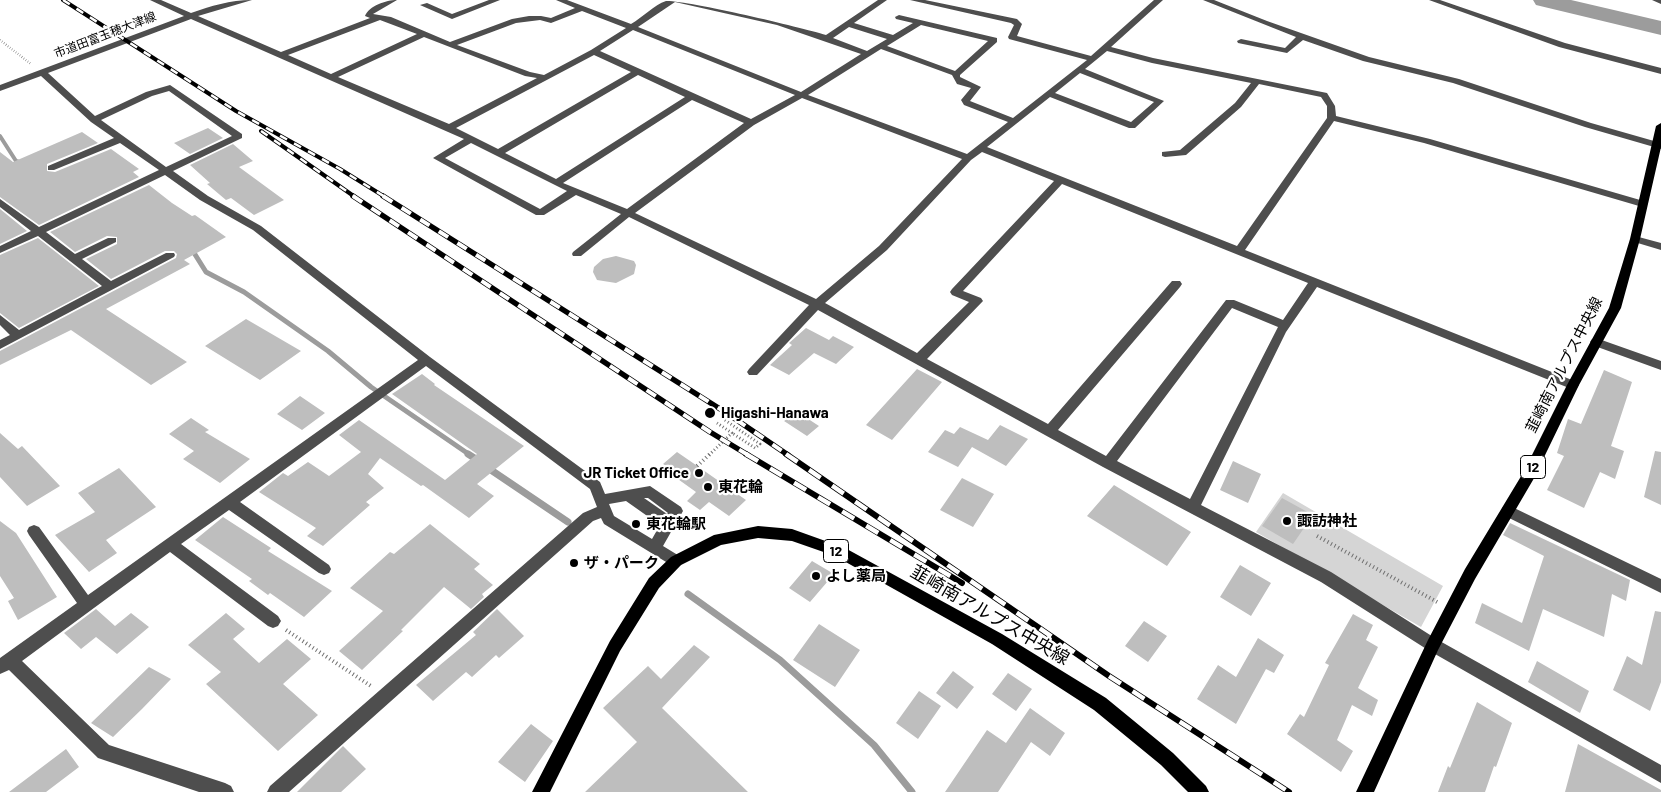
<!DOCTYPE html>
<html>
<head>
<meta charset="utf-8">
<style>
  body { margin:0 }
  canvas { display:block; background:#fff }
</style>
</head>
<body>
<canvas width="1661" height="792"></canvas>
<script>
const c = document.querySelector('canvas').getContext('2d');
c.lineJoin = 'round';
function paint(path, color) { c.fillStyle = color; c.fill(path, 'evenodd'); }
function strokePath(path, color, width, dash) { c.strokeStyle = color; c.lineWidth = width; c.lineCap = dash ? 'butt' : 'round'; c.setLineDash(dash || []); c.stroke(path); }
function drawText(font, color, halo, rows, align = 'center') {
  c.font = font + ' Barlow,"Noto Sans JP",sans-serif'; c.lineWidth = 4.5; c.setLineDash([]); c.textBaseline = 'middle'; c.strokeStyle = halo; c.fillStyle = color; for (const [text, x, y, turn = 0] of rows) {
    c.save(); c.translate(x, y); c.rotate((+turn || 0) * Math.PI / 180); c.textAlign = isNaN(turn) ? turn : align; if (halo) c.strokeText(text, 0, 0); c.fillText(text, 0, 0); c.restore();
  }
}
paint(new Path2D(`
  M1283,493L1443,586L1421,627L1256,532Z`), '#d5d5d5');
strokePath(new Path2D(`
  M0,136L16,161L23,163`), '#9c9c9c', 4);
strokePath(new Path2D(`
  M191,248L206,272L244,292L328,351L371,387L470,455`), '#9c9c9c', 5);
strokePath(new Path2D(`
  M468,454L479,461
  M488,468L568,522
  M688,594L780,660L874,745L912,792`), '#9c9c9c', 7);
paint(new Path2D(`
  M1533,0H1571L1661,21V35L1536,5Z`), '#9c9c9c');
paint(new Path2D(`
  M208,128L223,138L190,154L174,143Z
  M82,132L98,143L47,164V171L55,172L111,149L139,169L133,172L139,177L39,225L0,197V152L13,162Z
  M233,144L253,161L239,167L284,200L254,215L231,198L226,200L207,184L210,183L190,165Z
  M149,185L172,203L192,216L195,215L226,237L184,260L190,264L106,309L187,362L151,385L71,330L0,365V351L176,258L177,254L174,251H165L111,279L86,259L117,244V237L107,236L75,252L50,232Z
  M0,209L27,231L0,244Z
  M38,238L99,286L19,328L0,313V255Z
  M616,256L634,261L636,265L634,274L616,283L597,280L593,272L594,267L603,259Z
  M246,319L301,351L260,380L205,346Z
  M806,328L829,340L833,336L854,347L836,364L814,353L789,375L770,365L792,345L789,343Z
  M917,369L942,382L892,440L866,425Z
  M1604,370L1632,382L1611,446L1624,451L1615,479L1600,472L1584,508L1547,490L1564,456L1557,453L1568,419L1581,424Z
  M422,374L435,384L434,385L524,446L477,484L494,496L469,518L423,485L421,486L380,458L368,474L384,488L366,502L370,505L323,546L307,536L316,528L259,492L283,473L288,476L308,462L329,476L361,452L339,435L359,420L445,480L477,454L392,394Z
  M300,396L325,413L302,430L277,414Z
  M796,411L819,426L807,436L784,421Z
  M191,418L209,430L205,432L250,459L220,483L183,459L194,451L169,434Z
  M1000,425L1028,439L1006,466L972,447L958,467L928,452L945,430L954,434L960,427L988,440Z
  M0,433L18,449L22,446L60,486L27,506L0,477Z
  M1655,451L1661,452V505L1644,497Z
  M677,452L693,463L746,500L729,516L709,502L700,510L687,501L696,492L675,477L679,474L663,464Z
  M1233,461L1261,474L1248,503L1220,490Z
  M119,468L156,507L106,540L117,553L89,572L55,535L95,512L78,493Z
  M962,478L994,494L973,527L940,510Z
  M1114,485L1191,532L1167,566L1087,516Z
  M1282,498L1313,515L1293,544L1262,526Z
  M223,517L271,548L268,551L332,591L304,617L270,593L268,595L249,581L252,579L195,540Z
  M0,521L16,533L57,597L18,620L8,601L14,598L0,576Z
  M1510,523L1630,580L1626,601L1612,594L1604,637L1543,609L1529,651L1475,623L1482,603L1522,623L1544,556L1503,535Z
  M430,524L480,564L474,569L493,585L482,594L484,597L471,609L444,587L401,630L403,631L362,670L339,651L383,611L350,588L390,552L394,554Z
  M812,561L834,574L810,602L789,588Z
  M1240,565L1271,583L1251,616L1220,597Z
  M96,609L115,626L131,613L149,627L117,654L96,637L81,649L64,633Z
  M497,609L524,636L499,658L496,655L472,677L466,672L433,701L416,685L476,635L473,632Z
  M1655,611L1661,612V682L1650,711L1613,690L1627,656L1642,665Z
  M226,613L245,629L233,639L259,663L287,639L311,659L283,684L318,715L278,751L206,684L221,672L188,645Z
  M1353,614L1373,625L1366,640L1378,647L1358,688L1378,700L1372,716L1352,705L1337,740L1353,751L1341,772L1287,734L1300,714L1304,717L1329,665L1325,663Z
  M1144,621L1167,636L1148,662L1125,646Z
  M819,624L860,650L835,687L793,660Z
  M1258,638L1284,655L1274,673L1266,669L1236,724L1197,699L1218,665L1236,677Z
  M694,645L710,657L662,708L748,792H585L637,742L603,708L648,666L661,679Z
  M1537,661L1589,691L1580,713L1528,682Z
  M149,667L171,679L142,709L113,737L91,723Z
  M953,671L974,687L957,709L936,693Z
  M1008,673L1032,689L1016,711L992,694Z
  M919,691L941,706L918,739L896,723Z
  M1477,702L1512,723L1496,767L1494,766L1485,792H1438L1448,766L1450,768Z
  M1030,708L1065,733L1050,756L1031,742L998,792H945L987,730L1006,743Z
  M531,724L553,741L525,782L498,762Z
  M1578,744L1661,790V792H1565Z
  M343,746L366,769L341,792H297Z
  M66,749L79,767L46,792H9Z`), '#bebebe');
strokePath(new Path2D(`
  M0,40L31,64`), '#707070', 2.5, [0.5, 2]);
strokePath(new Path2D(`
  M722,418L760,444L755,448L732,433
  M709,455L732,433L717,423`), '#707070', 3, [1, 2.5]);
strokePath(new Path2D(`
  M697,466L710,454
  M1317,536L1439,603
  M286,630L371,686`), '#707070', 4, [1, 3]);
paint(new Path2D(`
  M150,0H161L191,13C211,6 230,0 252,0L198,16L281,52L370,18L365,16C369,6 386,0 397,0L373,14L391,17L450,42L512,19L529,16H541L551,18L575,8L556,0H567L631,24C643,17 654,5 666,1C686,0 800,27 826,35L878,0H887L854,23L893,35L913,23L896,19L895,17L899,15L997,38V42L960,75V77L981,87L970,101L1013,118L1087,60L1009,39L1008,37L1014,25L1011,23L910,0H925L1017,19L1022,24L1017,36L1091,56L1154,0H1163L1111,47L1153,58L1327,93L1335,106L1336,116L1430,139L1647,202V206H1639L1424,143L1334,121L1245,250L1577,382L1579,385L1577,388H1569L1317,287L1286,332L1201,505L1331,572L1438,640L1661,765V783L1428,650L1321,582L1103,467L818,310L757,375H749L747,372L749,369L809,305L629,217L581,256H573L572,254L573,252L621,214L576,195L544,215H536L433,158L464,139L191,19L48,73L95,116L146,92L170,85L242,134V138L173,171L208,196L261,226L430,357L600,482L605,494L650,486L681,507L683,511L663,546L681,557L683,561L681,565L676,567L671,565L604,524L601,518L593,521L289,792H267L270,786L583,513L597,507L590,489L426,366L240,502L329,565L331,569L329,573L324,575L319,573L229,510L181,544L278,616L281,621L278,626L273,628L268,626L170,552L22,661L109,745L225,783L231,786L234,792H199L98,758L9,670L0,674V658L77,603L29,535L27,531L29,527L34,525L39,527L88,595L418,360L253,230L200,200L165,175L46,232L75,254L108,238H116V242L82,259L111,281L166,253H174L175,255L174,257L0,349V340L10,335L0,325V315L19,330L102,286L38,236L0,253V246L31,231L0,207V199L39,227L159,170L120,143L54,170H48V166L114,138L91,122L41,76L0,91V85L184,16ZM675,2L777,25L861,54L801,92L638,27ZM582,11L626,28L591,50L544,75L530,72L457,45L516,23L540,20L551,23ZM380,20L417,34L331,74L288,55ZM921,25L988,41L955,71L887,46ZM849,27L887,39L867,51L833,38ZM633,30L795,95L751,119L600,51ZM424,37L525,76L537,78L449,124L338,77ZM881,49L952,75L957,84L971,88L961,100L964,105L1008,122L967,154L808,95ZM1107,51L1152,63L1251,83L1235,103L1180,150L1162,152V156L1165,157L1186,155L1241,107L1259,84L1321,97L1327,106V118L1237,246L987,147L1050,97L1129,128H1135L1164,101L1085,69ZM594,55L631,72L498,149L456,128ZM1080,73L1154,102L1131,122L1055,93ZM638,75L685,97L556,179L505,153ZM169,91L232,136L166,167L101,120L152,96ZM802,98L962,159L879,246L816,299L635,213L754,125ZM692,100L744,123L627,209L563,183ZM471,143L567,191L540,209L445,158ZM982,152L1054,181L952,289L950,292L952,295L969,302L917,353L825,303L887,250L971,160ZM1062,184L1308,283L1283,320L1234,300H1226L1106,456L1058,430L1180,287L1182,284L1180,281H1172L1048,424L927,359L983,301L981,298L963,291ZM1232,308L1278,327L1190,499L1117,461ZM644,498H648L668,513L667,514ZM626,501L660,525L652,539L614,516L609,504Z
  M489,0H500L452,19L420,5L427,3L452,14Z
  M1203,0H1214L1267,21L1369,57L1459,79L1591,123L1661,143V149L1585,127L1453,83L1363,61L1303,40L1287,53L1238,43L1237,41L1241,39L1285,48L1296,37Z
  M1429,0H1440L1565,43L1661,68V74L1559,47Z
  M1652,0H1661V4Z
  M1635,236L1661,243V250L1631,241V237Z
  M1596,338L1661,361V370L1592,345L1590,342L1592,339Z
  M1508,505L1661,579V593L1503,515L1501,511L1503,507Z`), '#4e4e4e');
paint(new Path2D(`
  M1661,123V147L1640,239L1621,308L1579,385L1533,480L1475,579L1438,650L1374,792H1356L1428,640L1465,569L1523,473L1567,385L1609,308L1630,239L1656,126Z
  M758,526L792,529L845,548L1002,634L1106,698L1173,753L1206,786L1209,792H1188L1161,765L1094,710L992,644L835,556L792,541L758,538L721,545L681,565L659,588L620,651L550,792H532L610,641L649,578L671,557L714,535Z`), '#000');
const railFar2 = new Path2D(`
  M63,0L236,111L340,169L385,197
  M261,131L355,197`);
const railFar1 = new Path2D(`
  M353,196L710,432L748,455
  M383,196L728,414L788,455`);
const rail = new Path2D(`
  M746,454L962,583
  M786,454L1109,676L1289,792`);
strokePath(railFar2, '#000', 4);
strokePath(railFar1, '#000', 5.5);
strokePath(rail, '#000', 6);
strokePath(railFar2, '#fff', 2.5, [8]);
strokePath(railFar1, '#fff', 4, [11]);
strokePath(rail, '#fff', 4.5, [14]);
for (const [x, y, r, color] of [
  [710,413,6,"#000"],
  [699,473,5,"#000"],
  [708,487,5,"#000"],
  [1287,521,5,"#000"],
  [636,524,5,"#000"],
  [574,563,5,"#000"],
  [816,576,5,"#000"]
]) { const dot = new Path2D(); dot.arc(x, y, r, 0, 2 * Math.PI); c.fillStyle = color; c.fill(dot); strokePath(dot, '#fff', 2); }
drawText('12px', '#000', '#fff', [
  ["市道田富玉穂大津線",105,35,-21]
]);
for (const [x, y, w] of [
  [1533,467,25],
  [836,551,25]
]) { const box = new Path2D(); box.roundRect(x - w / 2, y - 11.5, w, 23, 4); c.fillStyle = '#fff'; c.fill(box); strokePath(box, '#000', 1); }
drawText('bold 14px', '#000', null, [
  ["12",1533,467],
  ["12",836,551]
]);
drawText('15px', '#000', '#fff', [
  ["韮崎南アルプス中央線",1564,365,-63]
]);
drawText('bold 15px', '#000', '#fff', [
  ["Higashi-Hanawa",721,413],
  ["JR Ticket Office",689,473,"right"],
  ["東花輪",718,487],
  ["諏訪神社",1297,521],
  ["東花輪駅",646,524],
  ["ザ・パーク",584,563],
  ["よし薬局",826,576]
], 'left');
drawText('18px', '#000', '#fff', [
  ["韮崎南アルプス中央線",990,615,30]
]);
</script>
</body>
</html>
